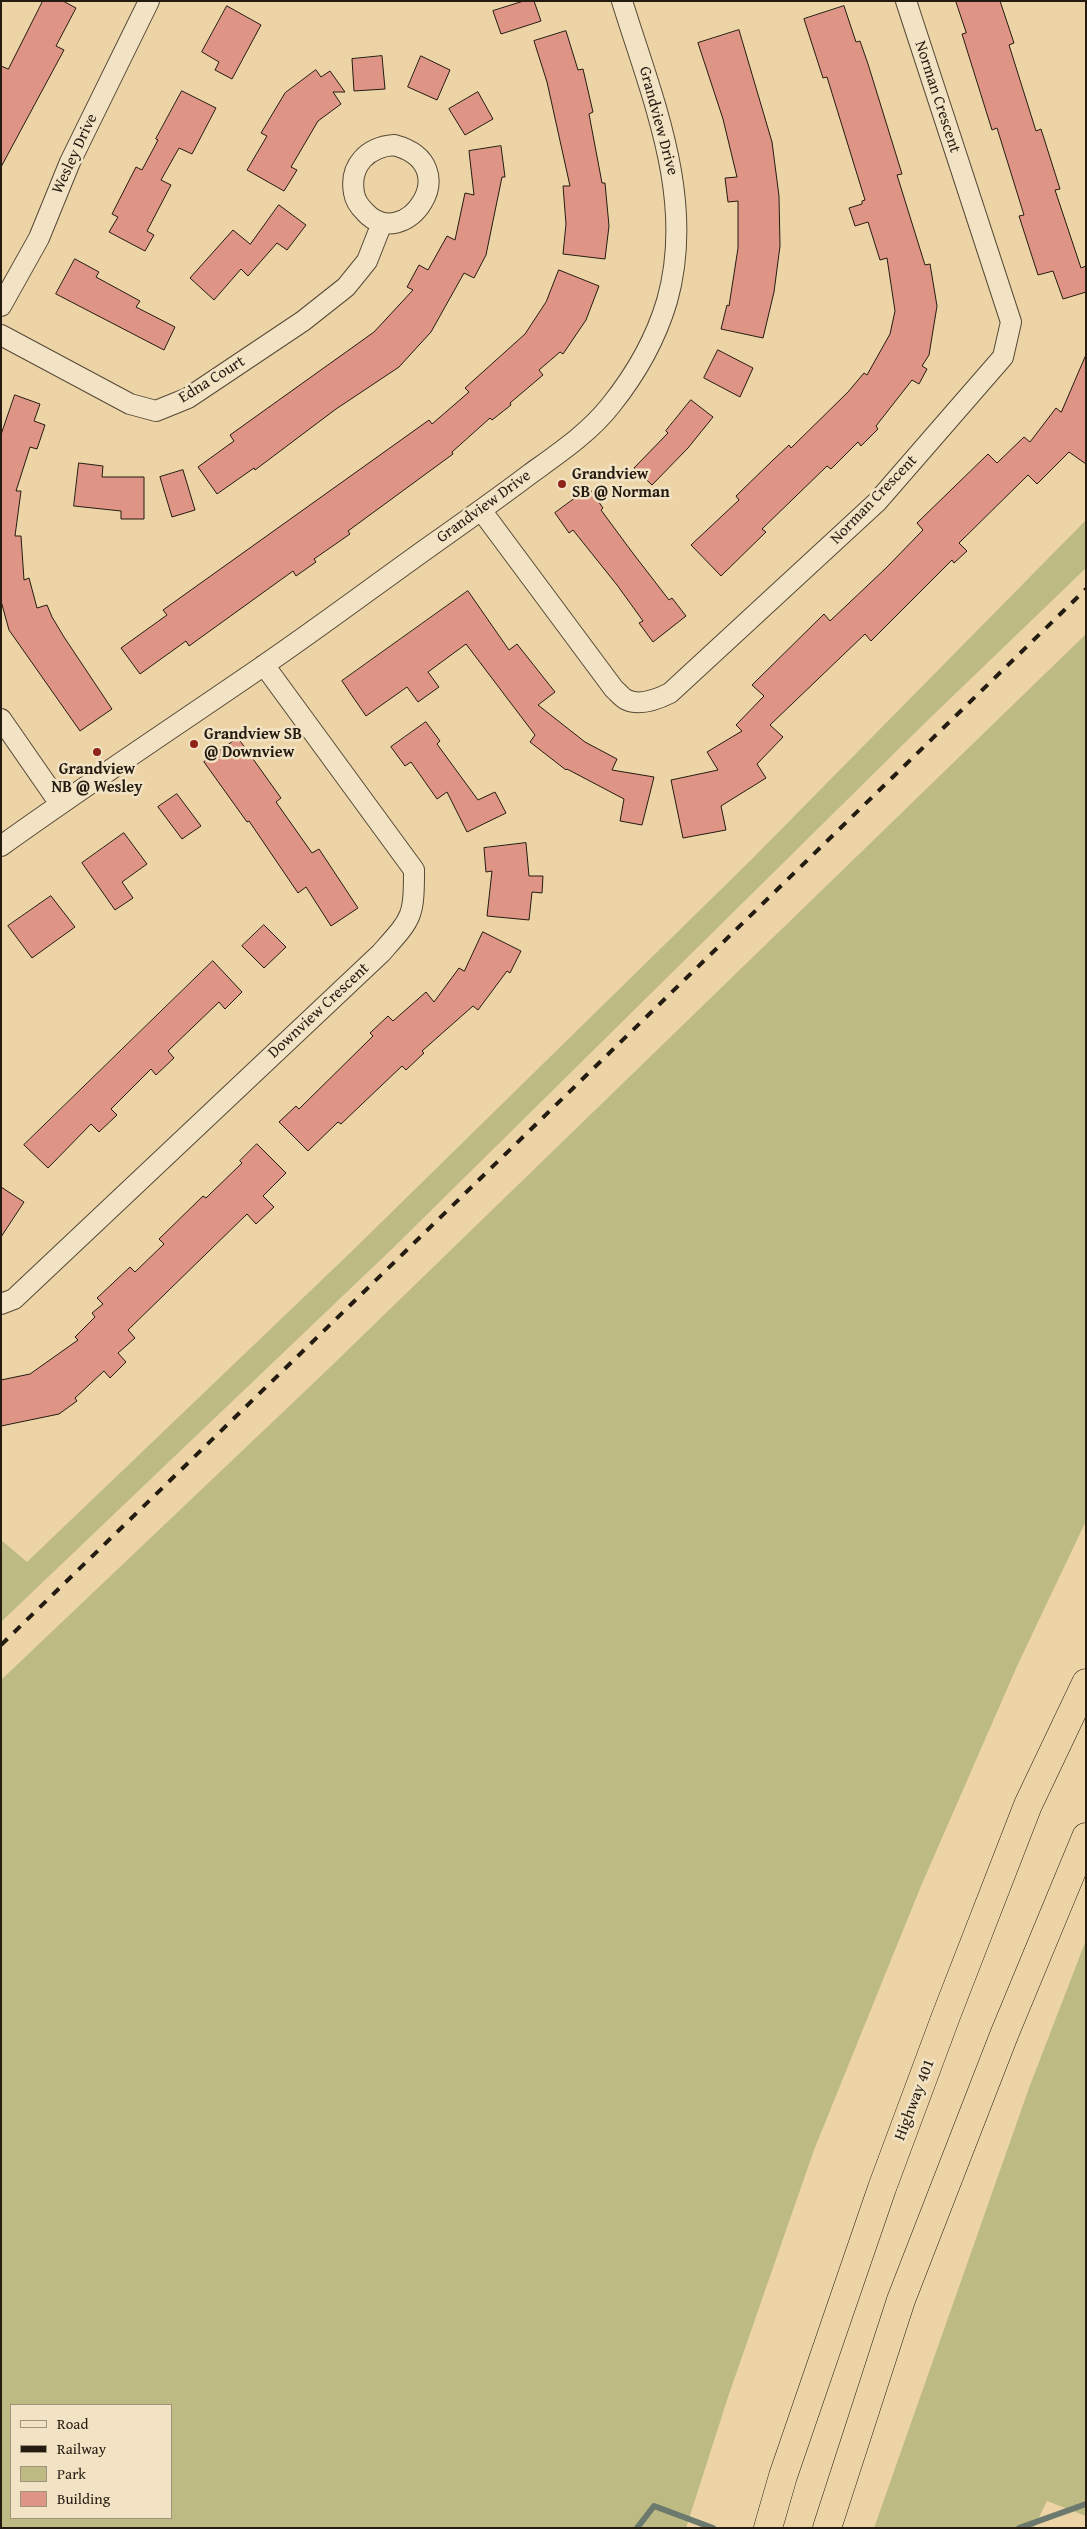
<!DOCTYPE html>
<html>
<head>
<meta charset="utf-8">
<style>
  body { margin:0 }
  #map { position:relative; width:1087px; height:2529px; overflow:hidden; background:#ecd4a6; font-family:"Gentium Book Plus",serif }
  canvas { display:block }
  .frame { position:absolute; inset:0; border:2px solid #241b11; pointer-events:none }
  .legend { position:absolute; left:10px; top:2404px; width:162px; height:115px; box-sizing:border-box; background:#f3e3c5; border:1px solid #a0937d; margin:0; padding:6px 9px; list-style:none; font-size:15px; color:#241b11 }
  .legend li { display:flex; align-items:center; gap:10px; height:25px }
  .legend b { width:25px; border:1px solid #a0937d }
</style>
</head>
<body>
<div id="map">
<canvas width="1087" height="2529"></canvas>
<div class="frame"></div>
<ul class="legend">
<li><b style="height:6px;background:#f3e3c5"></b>Road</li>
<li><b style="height:6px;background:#241b11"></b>Railway</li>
<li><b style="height:14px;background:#bdbb83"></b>Park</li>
<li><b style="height:14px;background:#df9585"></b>Building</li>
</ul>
</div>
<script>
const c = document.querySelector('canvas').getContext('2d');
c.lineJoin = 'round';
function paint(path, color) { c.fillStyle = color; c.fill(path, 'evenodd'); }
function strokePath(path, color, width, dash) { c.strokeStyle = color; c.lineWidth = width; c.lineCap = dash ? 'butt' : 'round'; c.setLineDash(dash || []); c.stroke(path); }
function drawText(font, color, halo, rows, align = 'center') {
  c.font = font + ' "Gentium Book Plus",serif'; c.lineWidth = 5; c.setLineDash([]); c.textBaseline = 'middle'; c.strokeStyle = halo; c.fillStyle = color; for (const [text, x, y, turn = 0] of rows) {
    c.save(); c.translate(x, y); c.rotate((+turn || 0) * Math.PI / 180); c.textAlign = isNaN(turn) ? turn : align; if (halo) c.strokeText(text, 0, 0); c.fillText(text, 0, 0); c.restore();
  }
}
paint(new Path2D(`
  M1086,520V568L928,720L393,1248L1,1622V1540L27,1562L351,1252L752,859Z
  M1086,634V1521L1018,1664L921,1886L814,2150L728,2397L686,2528H1V1680L323,1374ZM171,2405V2518H11V2405Z
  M1086,1940V2516L1047,2501L1034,2528H874L1029,2088Z`), '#bdbb83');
strokePath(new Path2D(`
  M637,2528L654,2506L713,2528
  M1019,2528L1086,2504`), '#6b796f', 6);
const building = new Path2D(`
  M43,1H63L76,8L56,46L64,50L1,167V66L8,69Z
  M524,1H534L541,21L501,34L493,11Z
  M956,1H1000L1014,43L1009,45L1036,131L1041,129L1060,189L1055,190L1081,268L1086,266V292L1063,299L1053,271L1038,275L1019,216L1024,215L997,128L992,130L962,34L966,33Z
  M227,6L261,25L232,79L215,70L219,62L202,52Z
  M844,6L856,42L860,41L868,64L902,174L897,175L925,265L930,264L937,306L929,355L922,366L927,369L919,384L912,380L876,426L878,429L861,446L858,442L831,469L827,466L762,529L766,532L721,576L691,545L739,500L736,496L773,460L789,445L791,448L848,392L864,373L867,375L890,334L895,311L887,258L880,260L868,222L855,226L849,208L862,204V201L865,200L827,77L823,78L804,19Z
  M739,30L772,142L779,196L780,246L774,292L763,338L721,329L727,305L729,306L738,248V201L728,202L725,178L737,177L723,119L698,43Z
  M566,31L578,70L583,69L593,112L589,114L602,183H605L609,226L605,259L563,254L566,224L563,186H570L547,82L534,41Z
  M382,56L385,89L354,91L352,59Z
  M421,56L450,70L437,100L408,87Z
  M316,70L321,77L330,71L345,92H333L341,104L318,121L291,167L297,170L284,191L247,170L267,136L261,133L285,93Z
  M182,91L216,108L192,154L179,148L161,180L171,185L147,231L154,235L145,251L109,232L118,217L112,214L136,167L142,170L158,140L156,139Z
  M478,92L493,119L465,135L449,109Z
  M501,146L505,177H502L486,255L474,278L464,273L431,332L399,367L336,409L255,470L254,468L217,494L198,467L234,441L230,435L374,332L413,290L407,287L419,265L428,270L447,236L455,240L465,193L474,195L469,151Z
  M279,205L306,225L287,250L277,243L248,276L241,269L214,300L190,278L233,230L250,244Z
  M75,259L99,272L96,277L140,301L136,307L175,327L164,350L56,294Z
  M559,270L599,286L586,320L563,354L560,352L539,370L543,375L510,403L511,405L492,420L490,418L452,452L453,454L348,531L350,534L314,559L316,562L296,576L293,571L189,646L186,641L140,674L121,648L167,615L163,610L429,420L432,424L469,392L465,388L525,334L546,302Z
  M718,350L753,368L740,397L704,378Z
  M1086,355V464L1069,452L1037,484L1028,475L959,543L967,551L954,563L952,560L871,641L865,634L770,725L783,737L757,764L766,778L721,806L726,830L683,838L671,780L718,770L707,752L742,731L736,725L764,696L752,685L824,614L830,621L886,568L923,530L917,523L988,454L997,463L1024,437L1030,442L1056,408L1061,412Z
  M15,395L40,404L34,421L45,425L37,449L30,447L16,491H21L15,536H21L24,580L29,578L37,608L47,605L52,617L64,637L112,709L80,731L9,630L1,601V435Z
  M691,400L713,417L688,448L652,485L634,468L668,433L666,431Z
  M79,463L103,466L102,477H144V519H121V511L74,506Z
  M183,470L195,510L172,517L160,477Z
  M589,488L603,508L601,510L632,552L669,600L672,598L686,616L653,642L639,623L643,621L617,585L573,530L569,533L555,513Z
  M468,591L509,650L517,644L555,692L538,705L585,742L617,759L612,770L654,777L642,825L620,821L624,799L567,769L566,770L530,742L535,735L466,644L428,672L439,687L418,702L407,687L366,716L342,681Z
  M426,722L440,741L437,744L478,800L495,792L506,813L467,832L447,792L437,799L411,762L405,766L391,747Z
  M238,738L281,798L276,802L312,853L319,849L358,908L331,926L306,887L298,893L249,821L247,822L204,762Z
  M177,794L201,826L182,839L158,807Z
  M124,833L147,864L122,882L133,898L115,910L82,863Z
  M526,843L529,876H543L542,893L532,892L529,920L487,916L492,871L486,872L484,848Z
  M51,896L75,927L32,958L8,926Z
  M264,925L286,947L264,968L242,946Z
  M483,932L521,951L510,973L507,971L478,1010L473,1006L422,1051L424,1053L406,1070L402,1066L341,1124L338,1122L308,1151L279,1122L296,1106L299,1109L373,1036L370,1033L388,1016L393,1021L426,992L434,1002L459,968L464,971Z
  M213,961L242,992L225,1009L219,1002L168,1051L174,1058L156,1075L151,1069L111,1109L117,1115L99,1132L91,1124L48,1168L24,1145Z
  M257,1144L286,1173L263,1196L274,1207L256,1224L247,1214L128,1330L135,1338L118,1353L126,1362L110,1378L104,1371L75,1398L77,1401L59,1414L1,1426V1380L30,1374L78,1340L75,1337L95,1317L92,1313L103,1304L97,1298L130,1267L135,1272L164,1244L159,1239L203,1196L206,1198L242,1163L240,1161Z
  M1,1187L24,1202L1,1237Z`);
paint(building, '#df9585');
strokePath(building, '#241b11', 1);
const street = new Path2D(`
  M394,145C469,165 404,255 365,212C360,207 355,200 354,193C349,165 368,147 394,145Z
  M1,306L39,238L70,162L149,1
  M1,335L130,404L156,411L188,398L303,321L346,287L367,261L382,223
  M481,510L614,689C618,692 622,698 627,700C640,706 658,699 670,693L877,502L1003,357L1011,322L906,1
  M1,719L60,804
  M1,846C86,785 174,727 260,668C317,629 373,587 429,547C463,523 497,499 530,474C559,453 589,433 611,405C635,375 656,338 667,301C696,199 652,98 622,1
  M1,1304L14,1299L381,953C412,918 414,918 414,870L264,665`);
const highway = new Path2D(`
  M768,2528L783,2476L882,2188L946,2016L1028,1805L1086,1683
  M827,2528L901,2300L1004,2035L1086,1837`);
strokePath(street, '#564936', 22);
strokePath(highway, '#241b11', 29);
strokePath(street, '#f3e3c5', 20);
strokePath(highway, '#ecd4a6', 28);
strokePath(new Path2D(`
  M1,1645L1086,589`), '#241b11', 4, [9, 9]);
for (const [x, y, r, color] of [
  [562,484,5,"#8f2418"],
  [194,744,5,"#8f2418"],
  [97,752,5,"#8f2418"]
]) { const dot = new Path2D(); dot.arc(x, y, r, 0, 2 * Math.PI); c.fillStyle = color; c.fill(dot); strokePath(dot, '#f3e3c5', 2); }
drawText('16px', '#241b11', '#f3e3c5', [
  ["Norman Crescent",937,97,72],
  ["Grandview Drive",658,121,75],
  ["Wesley Drive",75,154,-65],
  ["Edna Court",212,380,-32],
  ["Norman Crescent",874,500,-46],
  ["Grandview Drive",484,507,-36],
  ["Downview Crescent",319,1011,-43],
  ["Highway 401",915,2100,-69]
]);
drawText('bold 16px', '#241b11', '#f3e3c5', [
  ["Grandview",572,475],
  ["SB @ Norman",572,493],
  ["Grandview SB",204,735],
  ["@ Downview",204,753],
  ["Grandview",97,770,"center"],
  ["NB @ Wesley",97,788,"center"]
], 'left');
</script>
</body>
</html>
